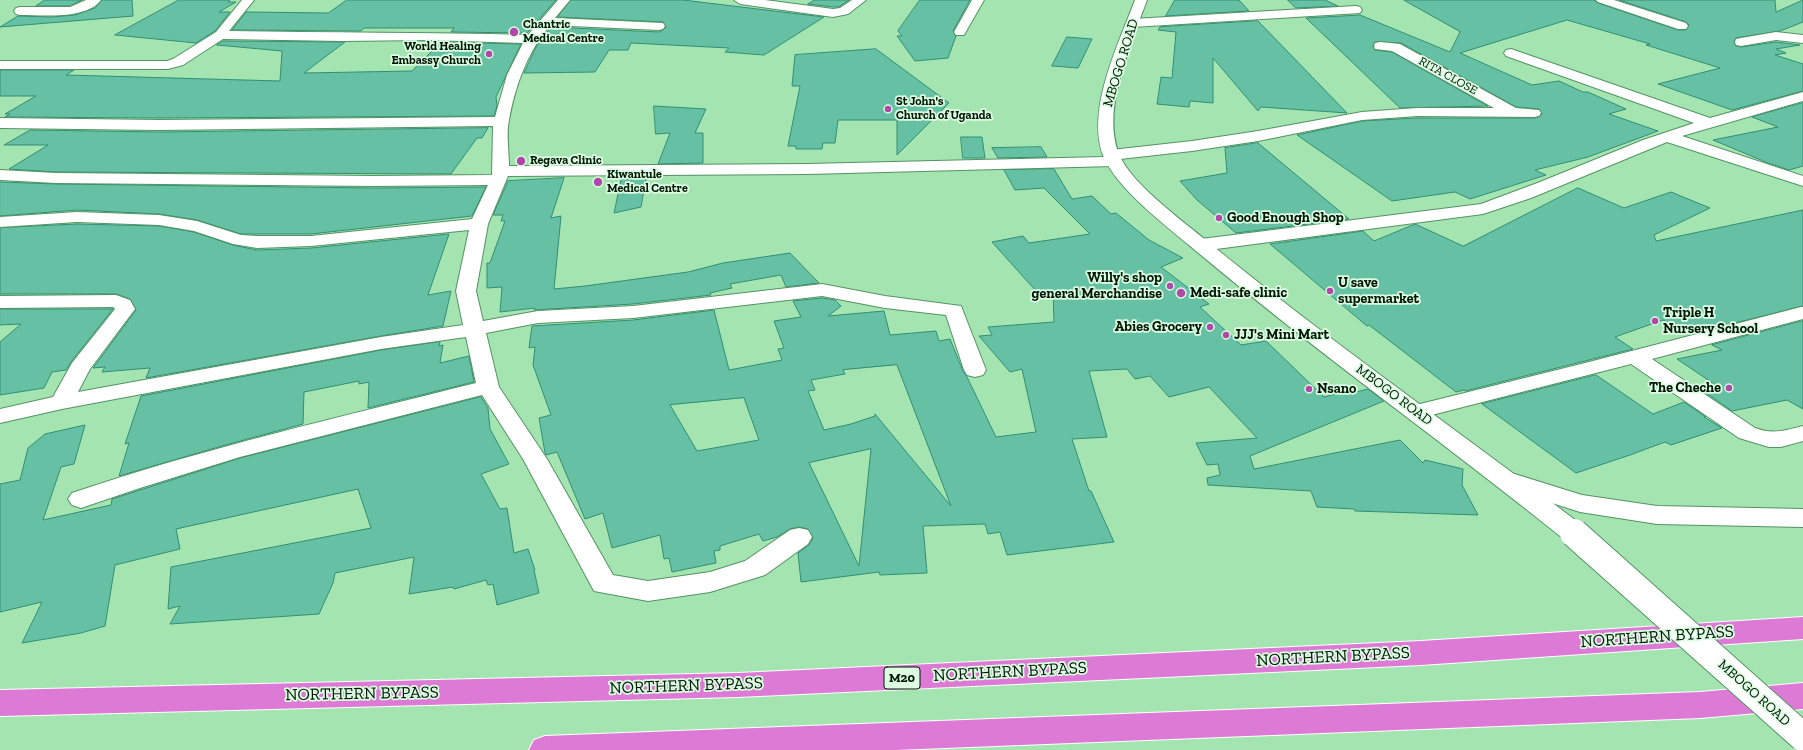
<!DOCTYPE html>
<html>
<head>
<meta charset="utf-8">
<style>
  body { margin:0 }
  canvas { display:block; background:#a3e4b1 }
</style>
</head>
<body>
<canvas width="1803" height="750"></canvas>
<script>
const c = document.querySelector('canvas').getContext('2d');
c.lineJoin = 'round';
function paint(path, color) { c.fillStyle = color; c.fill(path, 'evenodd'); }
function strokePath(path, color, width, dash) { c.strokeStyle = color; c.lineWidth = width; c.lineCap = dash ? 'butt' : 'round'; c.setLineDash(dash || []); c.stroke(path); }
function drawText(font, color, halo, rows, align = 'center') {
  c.font = font + ' "Zilla Slab",serif'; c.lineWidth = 3.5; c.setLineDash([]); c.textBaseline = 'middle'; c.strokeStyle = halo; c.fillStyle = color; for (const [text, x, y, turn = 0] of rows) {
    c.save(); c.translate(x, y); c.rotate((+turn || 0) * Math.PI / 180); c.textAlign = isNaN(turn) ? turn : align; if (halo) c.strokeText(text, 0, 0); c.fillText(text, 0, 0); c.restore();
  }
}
const building = new Path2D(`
  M45,0H82L70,6H36Z
  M102,0H132L133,16L0,27L18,16L51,17L75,15L95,8Z
  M179,0H230L228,2H236L219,12H230L215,31L196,43L115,35Z
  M347,0H556L527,33L451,32L454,28H364L361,31L232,30L246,12L328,13Z
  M571,0H683L824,17L764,55L725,52L729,48L631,43L628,50H609L595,72L524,73L536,47L551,27L659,32L663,30L666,27L663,22L558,17Z
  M815,0H849L839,7H833L808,4Z
  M920,0H970L953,31L956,36L948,58L915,61L897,36H902L898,31Z
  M1175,0H1239L1249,11L1166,16Z
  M1288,0H1325L1338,6L1296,8Z
  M1404,0H1594L1598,3L1678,30H1686L1689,25L1686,22L1619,0H1775L1776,12L1803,0V22L1780,31L1736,38L1734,42L1736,46L1741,47L1776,42L1800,45L1776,49L1786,53L1775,55L1803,64V91L1732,110L1658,84L1720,68L1646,45L1650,44L1567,20L1460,53L1532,85L1559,81L1583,92H1588L1626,109L1609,114L1658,131L1588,157L1535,170L1546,175L1470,199L1455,192L1392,201L1297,135L1362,121L1417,118H1534L1539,117L1542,114L1539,109L1516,107L1401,43L1375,42L1373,46L1375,50L1392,52L1488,106L1400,108L1306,18L1360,15L1450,52L1460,32Z
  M1258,21L1347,113L1261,107L1258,111L1213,58V103L1190,101L1189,107L1157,104L1161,77L1172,78L1176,32L1158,30L1160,27Z
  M1067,37L1092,39L1078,68L1052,66Z
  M223,41L345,42L304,73L412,71L441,42L521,44L496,97L497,106L494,116L159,118L5,117L10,114H5L36,96H0V70H74L66,75L280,81L282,51L217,45Z
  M876,49L949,103L897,155V120H838L835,143H823L822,149H796V146H788L800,86H792L795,55Z
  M1803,103V166L1789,170L1768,163L1713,140L1778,127L1752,117Z
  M654,106L706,109L695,133H703V163L658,164L670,133L656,134Z
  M488,128L482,138H477L451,174L56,172L9,169L48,145H4L30,130L159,132Z
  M961,137H982L985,158H963Z
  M1258,143L1349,219L1236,233L1197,200L1180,181L1227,173L1225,148Z
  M1041,147L1047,157L998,158L992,148Z
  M1054,169L1072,199L1092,196L1111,214L1116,213L1149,240L1183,258L1161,267L1209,304L1200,307L1241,345L1266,341L1324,397L1349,390L1352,393L1368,389L1384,401L1250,456L1254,469L1400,440L1423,463L1425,460L1463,469L1462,485L1478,515L1355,511L1354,509L1317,507L1311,491L1208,485L1207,478L1220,475L1218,464L1207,465L1196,443L1257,438L1209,387L1169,397L1150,376L1135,379L1127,369L1089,371L1107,437L1072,439L1089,491H1091L1114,542L1007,555L1000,532L988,534L985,524L923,526L927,573L880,575L879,572L801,582L798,553L809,545L813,538L808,529L799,527L790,529L777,537L763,541L759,534L720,546V550L714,551L716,563L672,572L669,558L664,559L660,535L612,548L603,513L585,519L557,452L546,455L545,453L539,418L551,415L533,365L535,347L529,348L532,326L633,320L714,310L729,370L782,360L778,349L784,348L774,321L801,317L793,301L822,298L835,300L841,306L828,316L884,311L890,335L936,331L939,341L950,339L963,371L967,377L996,437L1036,432L1022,369L1010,372L979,336L992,335L988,327L1054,322L1053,291H1036L992,242L1023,236L1029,243L1090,234L1044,188L1015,190L1004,170ZM897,365L951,506L875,414V416L851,424L824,430L808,391L815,390L811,380L845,374L843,370ZM744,398L759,440L697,451L670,405ZM871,449L859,566L809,463Z
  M564,178L551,218L561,216L554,289L585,286L688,272L723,263L790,253L819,283L786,287L781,275L730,284L732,288L710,293L711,295L633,304L534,310L535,308L500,312L502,287L487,288V263H490L505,221H501L503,215H493L508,181Z
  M646,179L641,207L614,213L621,180Z
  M0,182L56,184L374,188L486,187L472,216L311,234H241L197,220L159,214L77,210L0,216Z
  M1578,188L1624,208L1671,192L1710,208L1654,235L1656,241L1803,210V306L1691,334L1663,320L1615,337L1633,349L1465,391L1464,390L1456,392L1369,325L1367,326L1270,244L1363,231L1374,241L1415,224L1463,246Z
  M77,224L159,226L194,232L233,245L257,250L311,248L449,234L428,295L451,291L443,326L381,336L146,378L150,368L102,372L105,367L93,368L136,310L130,299L116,294H0V228Z
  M0,309H113L71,362L66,370L52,372L44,388L0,395V342L21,324L0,325Z
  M1803,321V409L1787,400L1732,411L1706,393L1720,388L1677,359L1722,350L1712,345Z
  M440,342L439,346L443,345L440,363L469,356L474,382L368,408L369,382L359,384V381L304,392L303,424L222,446L119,476L129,443L125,444L141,396L381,350Z
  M1596,375L1653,414L1684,402L1706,417H1704L1722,428L1671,445L1665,442L1630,455L1576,473L1482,404Z
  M481,397L488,408L490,429L509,464L481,474L500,509L507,508L514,553L528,549L535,570H534L539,593L497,605L493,584L488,585L486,580L454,589L453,587L409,594L414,557L335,573L333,583L319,614L170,624L180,606L168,609L171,567L371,528L358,489L176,529L180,549L115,565L105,626L81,633L22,643L42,602L0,612V484L20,480L28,448L45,434L85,425L74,464L61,467L43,520L111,505L112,499L240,458Z`);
paint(building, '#66c0a3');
strokePath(building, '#318f74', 1);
const minor = new Path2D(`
  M86,0H101C86,20 42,15 20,15L16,14L14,11L16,8L20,7H70Z
  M242,0H254L229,31C329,33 428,32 528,35L558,0H570L555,18L663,23L665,26L663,29L659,30L550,25C528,51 515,86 509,120C506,134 509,151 509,166L808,164L1104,157L1103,155L1105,152L1111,150L1192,141L1258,131L1362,112L1417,108H1494L1392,51L1375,49L1374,46L1375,43L1380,42L1400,44L1516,108L1539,110L1541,113L1539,116L1534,117L1417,116L1362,120L1258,141L1192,151L1120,159L1122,161L1120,164L1114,166L808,174L508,176L488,224L476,291L483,321L538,311L633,306L822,284L885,296L961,306L986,370L983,375L975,377L967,375L964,370L946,315L885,308L822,296L633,318L538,323L486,333L499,387L547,459L613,575L648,581L710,572L745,561L790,530L799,528L808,530L812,537L808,544L765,575L710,592L648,601L594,591L523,459L482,395L240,457L140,488L81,508L72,505L68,499L72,493C205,448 340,417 476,383L466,337L381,349L62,409L0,423V409L53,397L72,363L115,309L113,307L0,308V296L116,295L130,300L135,309L90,369L78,392L381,337L463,325L456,291L469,230L311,246L257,248L233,244L194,231L159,225L77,222L0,227V217L77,212L159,215L197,221L241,235L257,236H311L472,219L488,185L374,186L56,183L0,180V170L56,173L374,176L492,175L493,126L159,130L0,128V118L159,120L495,117L507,75L523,43L428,40L342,41L223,39L183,65L168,69H0V61H167L173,59L216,32Z
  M734,0H765L833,9L840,8L852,0H866L848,14L833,17L740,4Z
  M972,0H984L964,35H956L954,32Z
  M1596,0H1614L1686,23L1688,26L1686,29H1678L1598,2Z
  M1356,6L1360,7L1362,10L1360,13L1133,27L1129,26L1127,23L1129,20L1133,19Z
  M1776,32L1803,35V43L1776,40L1741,46L1736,45L1735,42L1736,39L1741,38Z
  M1511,49L1710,118L1803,92V101L1682,136L1803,176V186L1667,142L1531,198L1483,214L1201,251L1194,249L1192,245L1194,241L1201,239L1481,204L1540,182L1643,140L1694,123L1506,56L1504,53L1506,50Z
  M1801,307H1803V319L1652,359L1755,428C1773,435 1786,430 1803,426V441L1781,447H1769L1739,438L1631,364L1416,419L1408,417L1404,412L1408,407L1589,362Z
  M1505,471L1582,495L1657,506L1803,509V527L1657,524L1580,512L1496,485L1493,479L1496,473Z`);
const secondary = new Path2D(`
  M1135,0H1147C1131,44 1101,108 1119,154C1130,183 1183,221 1208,242C1329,341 1459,431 1583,526L1587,533L1583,540L1574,542L1565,540C1443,442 1315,351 1196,251C1168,227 1116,189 1103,155C1086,109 1119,43 1135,0Z`);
const motorway = new Path2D(`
  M1803,617V639L1421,665L738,697L0,716V690L738,673L1421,641Z
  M1803,683V709L1700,718L895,750H529L534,740L545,736L1700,692Z`);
strokePath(minor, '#549363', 2);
strokePath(secondary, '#549363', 2);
strokePath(motorway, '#fff', 2);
paint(minor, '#fff');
paint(secondary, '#fff');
paint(motorway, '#dd7ad5');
const secondaryBridge = new Path2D(`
  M1574,533L1803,737`);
strokePath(secondaryBridge, '#549363', 30, []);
strokePath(secondaryBridge, '#fff', 28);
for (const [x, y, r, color] of [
  [514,32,5,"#b047a9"],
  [489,54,4,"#b047a9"],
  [888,109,4,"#b047a9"],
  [521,161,5,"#b047a9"],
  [598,182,5,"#b047a9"],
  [1219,218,4,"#b047a9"],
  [1170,286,4,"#b047a9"],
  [1330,291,4,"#b047a9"],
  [1181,293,5,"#b047a9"],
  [1655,321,4,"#b047a9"],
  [1210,327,4,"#b047a9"],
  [1226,335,4,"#b047a9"],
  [1729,388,4,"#b047a9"],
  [1309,389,4,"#b047a9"]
]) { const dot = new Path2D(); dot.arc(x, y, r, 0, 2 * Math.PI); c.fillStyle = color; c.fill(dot); strokePath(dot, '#dcfde2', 1.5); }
drawText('bold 12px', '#001605', '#dcfde2', [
  ["Chantric",523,25],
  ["Medical Centre",523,39],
  ["World Healing",481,47,"right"],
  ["Embassy Church",481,61,"right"],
  ["St John's",896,102],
  ["Church of Uganda",896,116],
  ["Regava Clinic",530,161],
  ["Kiwantule",607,175],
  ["Medical Centre",607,189]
], 'left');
drawText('12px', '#001605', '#dcfde2', [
  ["RITA CLOSE",1448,76,29]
]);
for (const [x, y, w] of [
  [902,678,36]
]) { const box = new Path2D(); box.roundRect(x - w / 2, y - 11, w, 22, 3); c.fillStyle = '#dcfde2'; c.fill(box); strokePath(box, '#001605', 1); }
drawText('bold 13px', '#001605', null, [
  ["M20",902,678]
]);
drawText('14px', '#001605', '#dcfde2', [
  ["MBOGO ROAD",1121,63,-73],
  ["MBOGO ROAD",1394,395,37],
  ["MBOGO ROAD",1754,693,42]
]);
drawText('bold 14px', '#001605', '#dcfde2', [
  ["Good Enough Shop",1227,218],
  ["Willy's shop",1162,278,"right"],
  ["general Merchandise",1162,294,"right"],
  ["U save",1338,283],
  ["supermarket",1338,299],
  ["Medi-safe clinic",1190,293],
  ["Triple H",1663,313],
  ["Nursery School",1663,329],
  ["Abies Grocery",1202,327,"right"],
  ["JJJ's Mini Mart",1234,335],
  ["The Cheche",1721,388,"right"],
  ["Nsano",1317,389]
], 'left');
drawText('17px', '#001605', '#dcfde2', [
  ["NORTHERN BYPASS",1657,637,-4],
  ["NORTHERN BYPASS",1333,657,-3],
  ["NORTHERN BYPASS",1010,672,-3],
  ["NORTHERN BYPASS",686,686,-2],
  ["NORTHERN BYPASS",362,694,-1]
]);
</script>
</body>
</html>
